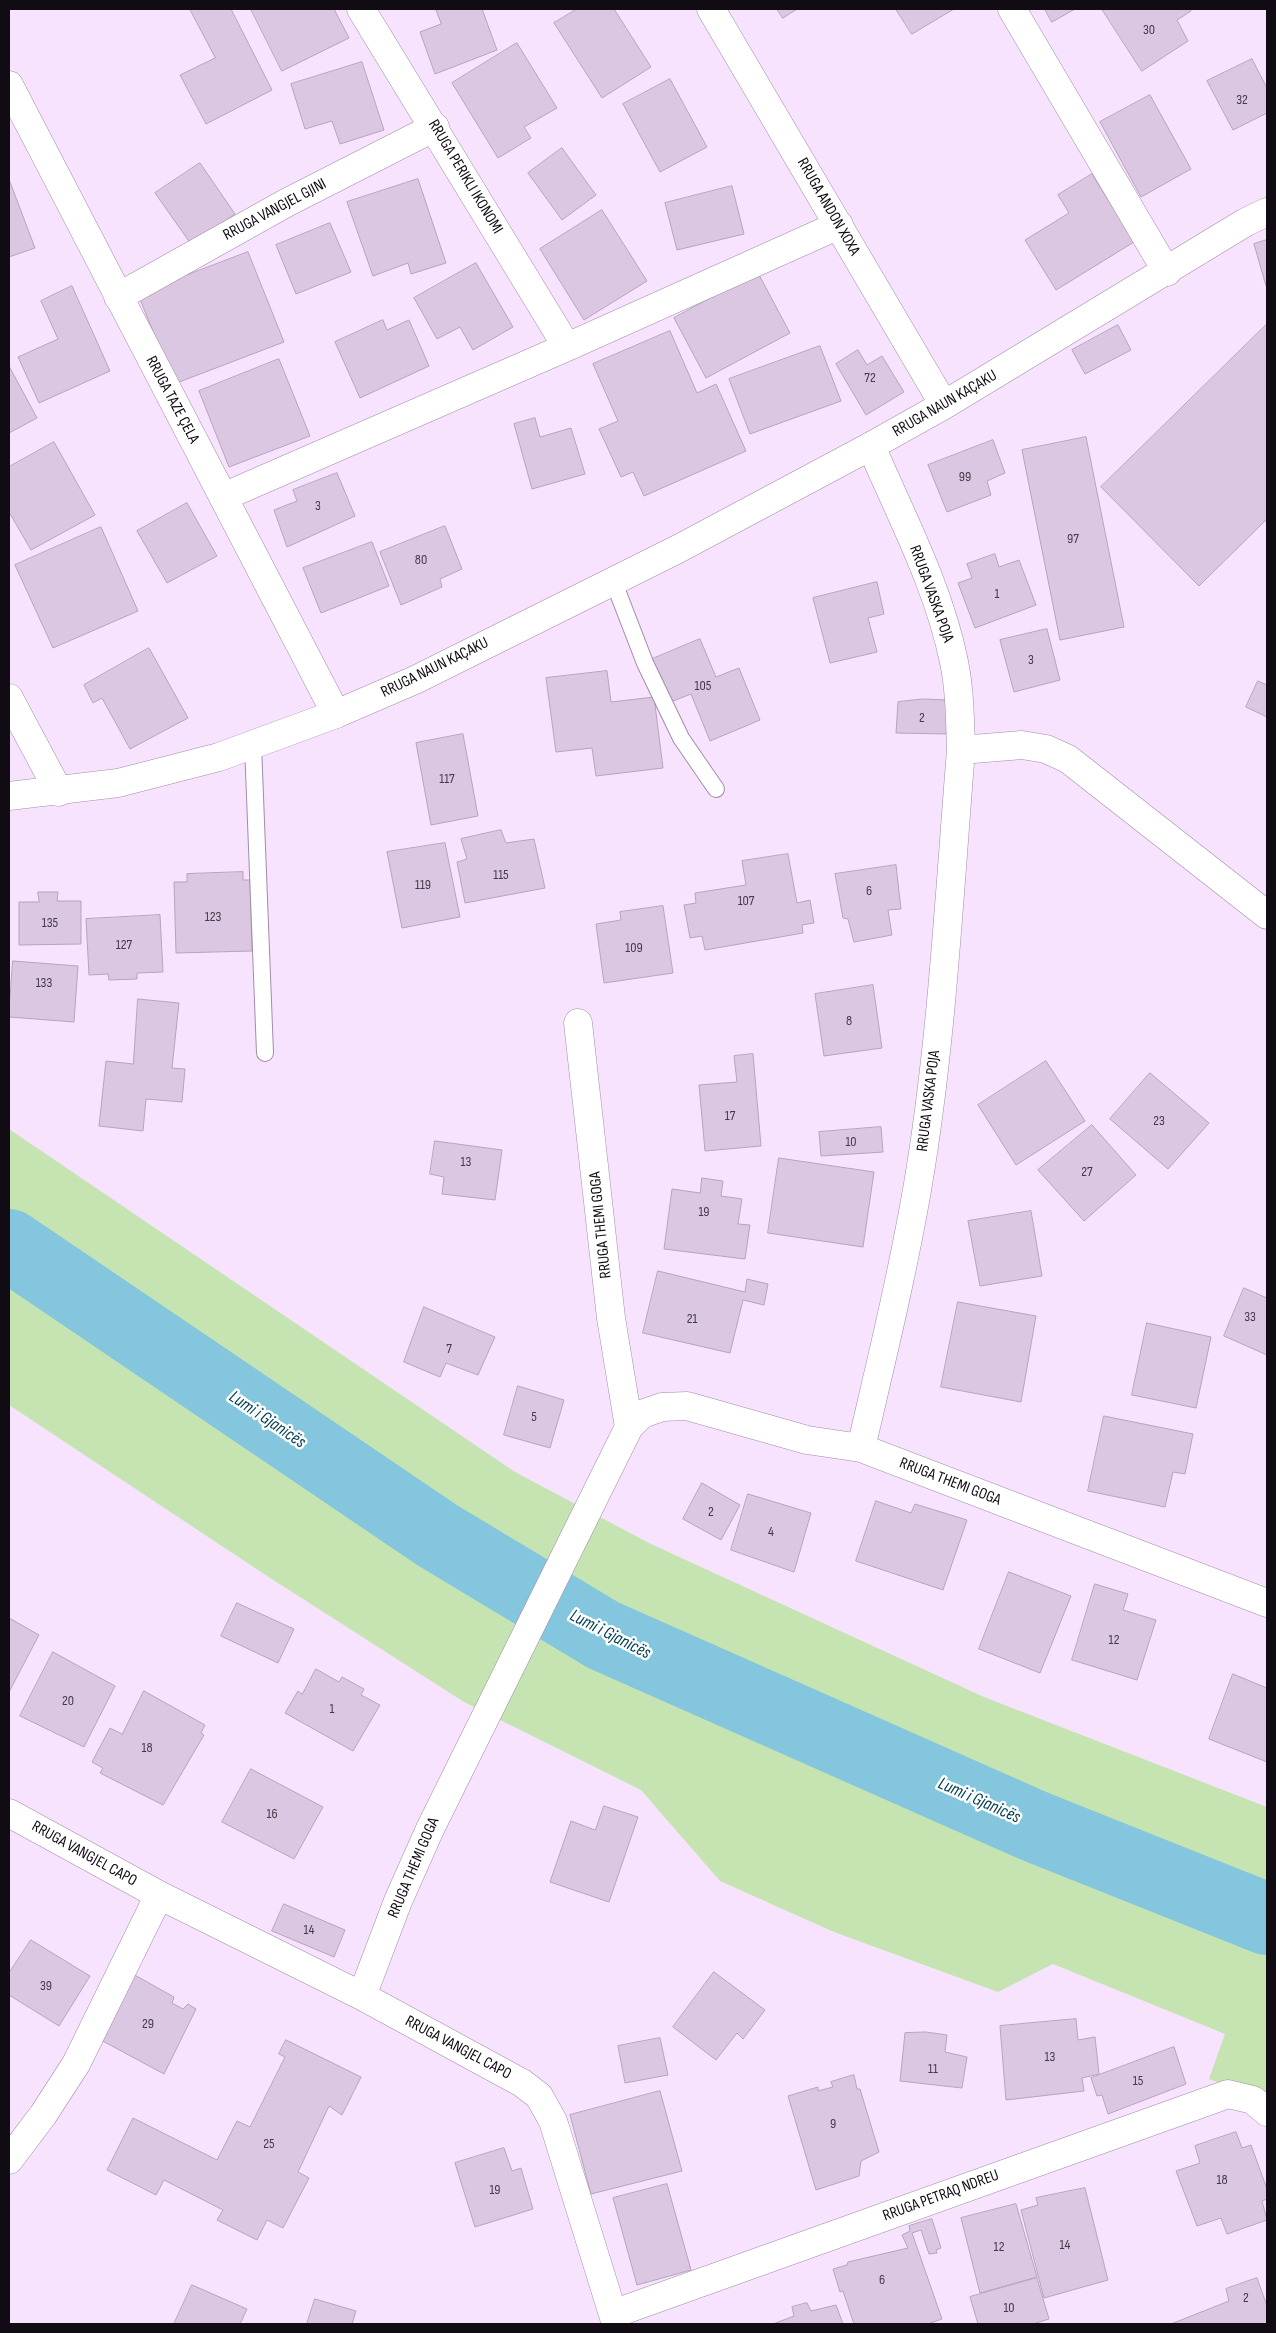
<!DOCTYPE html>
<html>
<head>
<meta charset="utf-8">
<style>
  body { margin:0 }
  #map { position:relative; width:1276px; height:2333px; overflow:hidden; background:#f7e3fe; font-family:"Sofia Sans Condensed",sans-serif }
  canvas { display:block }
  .frame { position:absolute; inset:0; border:10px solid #110b14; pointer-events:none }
</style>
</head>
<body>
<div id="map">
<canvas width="1276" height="2333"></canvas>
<div class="frame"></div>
</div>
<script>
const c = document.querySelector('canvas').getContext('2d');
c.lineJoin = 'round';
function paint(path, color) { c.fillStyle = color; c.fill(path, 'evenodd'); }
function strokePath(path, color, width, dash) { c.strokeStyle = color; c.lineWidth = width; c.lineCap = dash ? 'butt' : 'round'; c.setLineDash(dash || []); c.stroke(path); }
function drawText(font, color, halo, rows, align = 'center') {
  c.font = font + ' "Sofia Sans Condensed",sans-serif'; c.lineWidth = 5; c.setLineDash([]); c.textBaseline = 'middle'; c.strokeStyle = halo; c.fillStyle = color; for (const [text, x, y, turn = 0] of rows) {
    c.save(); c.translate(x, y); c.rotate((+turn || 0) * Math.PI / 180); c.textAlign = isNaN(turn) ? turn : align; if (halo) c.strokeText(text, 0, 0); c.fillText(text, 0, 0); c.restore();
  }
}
paint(new Path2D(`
  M9,1129L515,1472L651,1544L984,1697L1267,1807V2101L1209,2079L1225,2034L1053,1964L998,1992L834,1932L720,1881L641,1790L464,1702L264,1574L9,1405Z`), '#c6e4b2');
strokePath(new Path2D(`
  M9,1245L437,1535L603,1635L1034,1826L1267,1919`), '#83c6dd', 72);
const building = new Path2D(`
  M190,9H231L272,90L206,124L180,75L215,58Z
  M251,9H334L349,38L282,71Z
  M436,9H482L497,50L435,74L420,32L441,24Z
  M577,9H614L651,67L602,98L554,23Z
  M777,9H797L783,18Z
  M896,9H954L912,34Z
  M1045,9H1075L1052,22Z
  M1102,9H1190L1191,11L1177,20L1188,41L1142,71Z
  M517,43L557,108L524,127L531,138L498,158L452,83Z
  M1252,59L1267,88V113L1233,130L1207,81Z
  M362,62L384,130L340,144L332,121L305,129L291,84Z
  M670,79L707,147L660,172L623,104Z
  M1150,95L1191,169L1141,197L1100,122Z
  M562,148L596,195L562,220L528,173Z
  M200,163L235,214L191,244L155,193Z
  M1092,174L1134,242L1056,290L1025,240L1069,213L1058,195Z
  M418,179L446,263L411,274L408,263L373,276L347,202Z
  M10,182L35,248L9,257V183Z
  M732,186L744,234L677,250L665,203Z
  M602,210L647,281L584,320L540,249Z
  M330,223L351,272L296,294L276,245Z
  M1267,240V286H1266L1254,244Z
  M248,252L284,342L174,384L138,294Z
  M476,263L513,327L473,350L460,327L437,339L414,298Z
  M758,273L790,333L706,378L674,318Z
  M72,286L110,371L39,403L18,357L58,339L41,301Z
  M383,320L387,330L409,320L429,366L360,398L335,342Z
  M1267,324V519L1199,586L1101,487Z
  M1118,325L1131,350L1085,374L1072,350Z
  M670,331L697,393L716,384L746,451L644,496L633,472L621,477L599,429L618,421L593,364Z
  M820,346L841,401L750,434L729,379Z
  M858,350L867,365L882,356L904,392L866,415L836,364Z
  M279,359L310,436L229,467L199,391Z
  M9,366L37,418L9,433Z
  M535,418L540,437L571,428L585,474L532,489L514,424Z
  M1086,437L1124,627L1060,640L1022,450Z
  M993,440L1005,473L987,481L991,495L947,512L928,465Z
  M54,442L95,515L31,550L9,512V467Z
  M337,473L355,516L287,547L274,510L297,501L293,490Z
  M187,503L217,556L167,583L137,531Z
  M445,526L462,569L440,579L442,587L401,605L380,552Z
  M101,527L138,611L53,648L15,565Z
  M372,542L389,586L321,613L303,568Z
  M995,554L999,567L1019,560L1036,605L975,628L958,583L972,578L967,564Z
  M877,582L884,614L868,618L877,652L830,663L813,598Z
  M1047,629L1060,680L1014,692L1000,640Z
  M700,639L716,677L739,668L760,720L710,741L691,694L668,703L650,660Z
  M149,648L188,718L130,749L102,698L93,703L84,685Z
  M607,671L611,702L654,697L663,768L596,776L592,748L556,752L546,678Z
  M1258,681L1267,685V717L1246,707Z
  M923,699L949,700L946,734L896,733L898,702Z
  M463,734L478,816L431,825L416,743Z
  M501,830L506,843L534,839L545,888L465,903L457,862L467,859L461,839Z
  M445,843L460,917L402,928L387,852Z
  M788,854L797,903L810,900L814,923L802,925L803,933L705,950L702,936L690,938L684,905L696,903L695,893L746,885L742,861Z
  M896,865L901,909L888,910L892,935L854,942L848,919L843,918L835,874Z
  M243,872V880H250L252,951L176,953L174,882H187V874Z
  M38,892H58L57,901H81V944L19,945V902H39Z
  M663,906L673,973L604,983L596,924L621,920L620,912Z
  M160,915L163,972L137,973V979L109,980L108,974L89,975L86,919Z
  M13,961L78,966L74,1022L9,1017Z
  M873,985L882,1048L824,1056L815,994Z
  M138,999L179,1003L172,1068L185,1069L182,1102L146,1099L143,1131L99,1126L106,1061L133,1064Z
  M753,1054L761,1146L705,1151L699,1085L737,1082L734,1056Z
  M1046,1061L1085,1121L1016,1165L978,1105Z
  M1150,1073L1209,1123L1168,1169L1110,1119Z
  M1092,1125L1136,1175L1084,1221L1038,1170Z
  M881,1127L883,1152L821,1156L819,1132Z
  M435,1141L502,1150L495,1200L442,1194L444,1177L430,1174Z
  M779,1158L874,1172L863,1247L768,1233Z
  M702,1178L723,1181L721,1196L742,1199L738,1224L750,1225L745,1259L664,1249L672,1189L700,1193Z
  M1031,1211L1042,1276L980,1286L968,1221Z
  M658,1271L745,1292L747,1279L768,1284L764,1305L743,1300L730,1353L643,1333Z
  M1244,1288L1267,1298V1355L1224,1336Z
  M958,1302L1036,1316L1021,1402L941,1387Z
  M424,1307L495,1337L478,1375L446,1363L440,1377L404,1362Z
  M1147,1323L1211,1337L1196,1408L1132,1395Z
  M518,1386L564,1400L550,1448L504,1435Z
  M1104,1416L1193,1434L1185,1474L1173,1472L1165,1507L1088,1491Z
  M702,1483L740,1505L721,1540L683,1519Z
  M748,1494L811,1513L794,1572L731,1550Z
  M876,1501L911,1513L915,1504L967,1520L943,1590L856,1561Z
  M1009,1572L1071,1596L1040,1673L979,1649Z
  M1095,1584L1128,1594L1123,1610L1156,1620L1137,1680L1072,1660Z
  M237,1603L294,1629L278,1663L221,1636Z
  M9,1618L39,1635L9,1692Z
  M53,1652L115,1686L84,1747L20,1716Z
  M316,1669L339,1682L342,1677L364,1689L361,1695L380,1705L353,1751L285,1713L298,1691L302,1694Z
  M1233,1674L1267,1688V1762L1209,1739Z
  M144,1691L205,1725L201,1733L204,1735L163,1805L100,1773L103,1768L92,1762L110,1728L122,1734Z
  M251,1769L323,1807L294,1859L222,1822Z
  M604,1806L638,1817L609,1902L550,1882L571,1821L595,1830Z
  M284,1904L345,1930L334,1957L272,1931Z
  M31,1940L90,1976L59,2026L9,1995V1973Z
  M714,1972L765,2010L743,2039L737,2033L716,2060L673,2027Z
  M131,1973L174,1997L172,2003L183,2009L188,2004L196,2009L164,2074L99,2039Z
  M1076,2019L1078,2040L1095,2037L1099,2074L1082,2078L1084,2091L1006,2100L1000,2026Z
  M926,2032L947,2035L945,2052L967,2057L962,2088L900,2081L905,2033Z
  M660,2038L668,2075L625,2083L618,2046Z
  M286,2040L361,2077L342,2115L329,2106L298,2172L309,2178L283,2228L267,2220L257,2240L217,2220L223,2210L164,2180L156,2195L107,2170L133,2118L217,2160L237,2121L250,2127L285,2057L279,2054Z
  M1174,2047L1186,2084L1108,2114L1102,2095L1097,2096L1091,2078Z
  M854,2075L857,2089H860L879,2152L861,2161L859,2176L816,2190L788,2096L818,2087V2091L833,2087L831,2082Z
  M660,2091L682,2171L591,2194L570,2115Z
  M1236,2132L1242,2148L1251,2145L1267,2189V2199L1262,2201L1267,2220L1227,2234L1221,2218L1197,2226L1176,2171L1200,2163L1195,2146Z
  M504,2148L512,2171L521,2168L533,2209L475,2227L455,2163Z
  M667,2184L691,2270L637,2285L613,2198Z
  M1085,2188L1108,2280L1044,2298L1021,2210L1038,2205L1036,2198Z
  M1016,2204L1037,2277L980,2293L961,2218Z
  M932,2219L941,2248L936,2250L937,2253L929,2254L921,2230L912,2233L942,2319L928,2324H854L843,2291L840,2292L833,2269L847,2265L848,2262L908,2248L902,2235L910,2231L909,2226Z
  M1037,2278L1049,2319L1033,2324H978L970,2297Z
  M1257,2278L1267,2306V2324H1171L1229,2301L1226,2289Z
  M192,2285L247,2309L240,2324H174Z
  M315,2299L356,2311L352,2324H307Z
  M807,2303L811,2311L836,2305L843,2324H773L794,2316L792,2307Z`);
paint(building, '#dbc7e1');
strokePath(building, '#b6a3bc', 1);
const lane = new Path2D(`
  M613,580L645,663L681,738L716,789
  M253,745L265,1053`);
const street = new Path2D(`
  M361,9L567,347
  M1012,9L1167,272
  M9,85L336,714
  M118,297L286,203L435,127
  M223,497L567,347L839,225
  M9,698L59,792
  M961,750L1022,745L1046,749L1068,759L1267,915
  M629,1427L642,1414L662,1407L687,1406L807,1440L861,1448L1267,1603
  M861,1448C881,1362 902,1276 917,1190C942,1045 949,896 961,750C960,721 960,691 954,662C939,587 901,516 871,446
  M9,1813L159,1895L362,1996L522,2083L539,2096L553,2121L616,2324
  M362,1996L398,1901L430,1829L629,1427L611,1318L578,1023
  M9,2160L43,2115L76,2064L159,1895
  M613,2314L1228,2094L1253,2100L1267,2112`);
const secondary = new Path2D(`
  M711,9L944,405
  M9,796L118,783L219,757L336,714L415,680L678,549L871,446L944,405L1246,222L1267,212`);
strokePath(lane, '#a08da6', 18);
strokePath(street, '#a08da6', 29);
strokePath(secondary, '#a08da6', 29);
strokePath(lane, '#fff', 16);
strokePath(street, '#fff', 28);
strokePath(secondary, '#fff', 28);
drawText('14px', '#443a47', null, [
  ["30",1149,30],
  ["32",1242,100],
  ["72",870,378],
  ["99",965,477],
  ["3",318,506],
  ["97",1073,539],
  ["80",421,560],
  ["1",997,594],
  ["3",1031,660],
  ["105",703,686],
  ["2",922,718],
  ["117",447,779],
  ["115",501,875],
  ["119",423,885],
  ["6",869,891],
  ["107",746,901],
  ["123",213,917],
  ["135",50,923],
  ["127",124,945],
  ["109",634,948],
  ["133",44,983],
  ["8",849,1021],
  ["17",730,1116],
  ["23",1159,1121],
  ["10",851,1142],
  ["13",466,1162],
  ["27",1087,1172],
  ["19",704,1212],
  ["33",1250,1317],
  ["21",692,1319],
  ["7",449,1349],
  ["5",534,1417],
  ["2",711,1512],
  ["4",771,1532],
  ["12",1114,1640],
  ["20",68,1701],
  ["1",332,1709],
  ["18",147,1748],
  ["16",272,1814],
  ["14",309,1930],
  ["39",46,1986],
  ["29",148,2024],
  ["13",1050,2057],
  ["11",933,2069],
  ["15",1138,2081],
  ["9",833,2124],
  ["25",269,2144],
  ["18",1222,2180],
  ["19",495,2190],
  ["14",1065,2245],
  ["12",999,2247],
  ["6",882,2280],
  ["2",1246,2298],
  ["10",1009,2308]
]);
drawText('16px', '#110b14', '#fff', [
  ["RRUGA PERIKLI IKONOMI",465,177,59],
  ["RRUGA ANDON XOXA",828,207,60],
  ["RRUGA VANGJEL GJINI",275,210,-28],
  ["RRUGA TAZE ÇELA",172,400,62],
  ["RRUGA NAUN KAÇAKU",945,404,-30],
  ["RRUGA VASKA POJA",931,594,70],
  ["RRUGA NAUN KAÇAKU",435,668,-26],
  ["RRUGA VASKA POJA",929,1101,-83],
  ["RRUGA THEMI GOGA",601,1225,-96],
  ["RRUGA THEMI GOGA",950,1482,21],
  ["RRUGA VANGJEL CAPO",84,1854,29],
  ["RRUGA THEMI GOGA",414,1868,-67],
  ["RRUGA VANGJEL CAPO",458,2048,28],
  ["RRUGA PETRAQ NDREU",941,2196,-20]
]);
drawText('italic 18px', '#003f4f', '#fff', [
  ["Lumi i Gjanicës",267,1420,34],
  ["Lumi i Gjanicës",610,1635,27],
  ["Lumi i Gjanicës",979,1801,24]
]);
</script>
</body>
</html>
